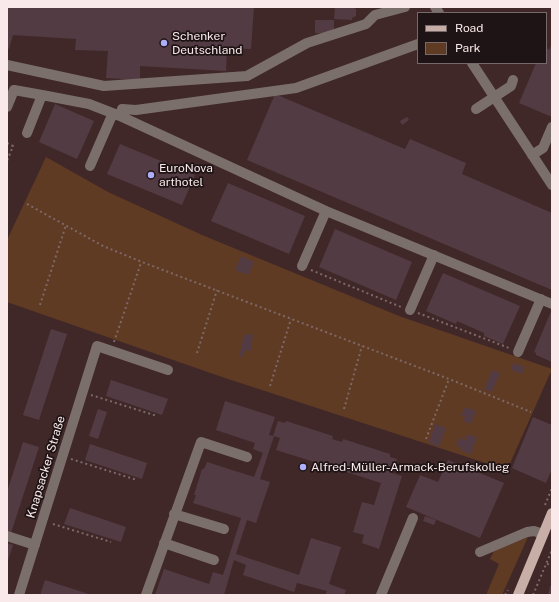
<!DOCTYPE html>
<html>
<head>
<meta charset="utf-8">
<style>
  body { margin:0 }
  #map { position:relative; width:559px; height:602px; overflow:hidden; background:#402829; font-family:"Public Sans",sans-serif }
  canvas { display:block }
  .frame { position:absolute; inset:0; border:8px solid #fae9ea; pointer-events:none }
  .legend { position:absolute; left:417px; top:12px; width:130px; height:52px; box-sizing:border-box; background:#1f1415; border:1px solid #77696a; margin:0; padding:5px 7px; list-style:none; font-size:12px; color:#fae9ea }
  .legend li { display:flex; align-items:center; gap:8px; height:20px }
  .legend b { width:20px; border:1px solid #77696a }
</style>
</head>
<body>
<div id="map">
<canvas width="559" height="602"></canvas>
<div class="frame"></div>
<ul class="legend">
<li><b style="height:5px;background:#c7aea7"></b>Road</li>
<li><b style="height:11px;background:#603b23"></b>Park</li>
</ul>
</div>
<script>
const c = document.querySelector('canvas').getContext('2d');
c.lineJoin = 'round';
function paint(path, color) { c.fillStyle = color; c.fill(path, 'evenodd'); }
function strokePath(path, color, width, dash) { c.strokeStyle = color; c.lineWidth = width; c.lineCap = dash ? 'butt' : 'round'; c.setLineDash(dash || []); c.stroke(path); }
function drawText(font, color, halo, rows, align = 'center') {
  c.font = font + ' "Public Sans",sans-serif'; c.lineWidth = 3.5; c.setLineDash([]); c.textBaseline = 'middle'; c.strokeStyle = halo; c.fillStyle = color; for (const [text, x, y, turn = 0] of rows) {
    c.save(); c.translate(x, y); c.rotate((+turn || 0) * Math.PI / 180); c.textAlign = isNaN(turn) ? turn : align; if (halo) c.strokeText(text, 0, 0); c.fillText(text, 0, 0); c.restore();
  }
}
paint(new Path2D(`
  M46,157L108,192L202,235L399,316L552,369L507,470L222,377L7,302V240Z
  M528,537L502,595H486L499,564L490,559L494,551Z`), '#603b23');
paint(new Path2D(`
  M7,7H254L251,49L227,48L226,71L140,66V80L106,78L108,51L75,50L76,39L13,35L9,49L7,48Z
  M335,7H352L356,9V16L352,18V20L334,19Z
  M315,20H334V34L315,33Z
  M552,43V117L519,103L536,63H546V48L549,50Z
  M275,94L405,149L410,139L466,163L462,174L552,213V290L247,160Z
  M55,104L94,121L77,159L39,142Z
  M407,117L409,120L402,125L400,121Z
  M120,144L195,175L182,205L107,174Z
  M228,183L305,216L289,254L211,221Z
  M335,229L412,262L396,300L319,267Z
  M241,256L254,262L248,275L235,270Z
  M443,273L520,306L503,344L484,336V333L457,321L456,324L426,311Z
  M552,309V362L536,355V353L534,352Z
  M51,329L67,334L39,420L23,415Z
  M253,334L251,351L245,350L243,357L239,356L244,335Z
  M513,363L525,367L522,374L511,370Z
  M492,370L500,373L492,392L484,389Z
  M111,380L168,399L162,415L106,396Z
  M225,401L275,417L269,435L273,436L278,421L285,423L286,421L333,436L332,439L342,442L343,439L390,454V457L397,459L392,473L402,476L379,549L362,543L364,535L353,532L362,502L374,505L381,483L334,468L335,465L325,462L324,465L276,450L280,438L274,436L260,479L270,482L260,511L256,523L247,520L236,554L299,575L311,538L341,547L329,584L346,590L344,595H325L327,591L297,583L294,592L243,575L246,565L234,560L224,595H155L164,569L209,584L213,572L223,575L241,518L193,503L196,495H194L202,469H204L207,462L254,477L263,453L253,449L255,443L216,430Z
  M465,407L476,411L471,424L463,421L465,417L461,416Z
  M98,409L107,412L98,439L89,436Z
  M533,417L552,425V469L546,483L512,468Z
  M435,424L446,428L439,447L429,443Z
  M467,434L477,437L471,454L461,451L462,448L456,446L459,438L465,440Z
  M23,442L39,447L11,533L7,531V492Z
  M90,444L147,463L142,479L85,460Z
  M448,460L504,483L480,538L406,507L420,475L438,482Z
  M70,508L126,527L121,542L64,524Z
  M425,516L436,520L434,525L423,521Z
  M7,543L13,545L7,564Z
  M45,580L92,595H40Z
  M550,586H552V595H548Z`), '#533b43');
strokePath(new Path2D(`
  M7,143L13,146L7,161
  M27,204L103,246L142,262L449,379L531,412
  M311,270L401,307
  M40,305L66,225
  M418,313L509,348
  M114,342L141,263
  M197,353L217,290
  M270,386L291,319
  M91,395L157,416
  M344,409L362,346
  M426,439L449,379
  M71,459L137,480
  M545,505L552,488
  M53,524L111,542
  M547,564L552,565
  M505,595L508,590
  M533,595L552,550`), '#7e6869', 2, [2, 3]);
strokePath(new Path2D(`
  M435,7L439,13
  M472,63L552,185
  M7,65L104,86L247,76L307,43L366,24L375,15L405,7
  M7,107L14,90L42,95
  M476,109L511,86L513,80
  M120,116L122,109L136,110L296,88L418,44
  M27,133L42,95L89,104L120,116L326,211L552,304
  M532,155L543,148L552,127
  M90,166L113,113
  M302,266L326,211
  M410,310L434,255
  M518,352L541,299
  M174,514L224,529
  M7,536L35,545
  M164,543L214,560
  M480,552L527,532L534,531L543,534
  M19,595L97,346L168,370
  M146,595L201,442L247,457
  M381,595L413,518`), '#7b6f6c', 10);
strokePath(new Path2D(`
  M518,595L552,513`), '#c7aea7', 10);
for (const [x, y, r, color] of [
  [164,43,4,"#adaffb"],
  [151,175,4,"#adaffb"],
  [303,467,4,"#adaffb"]
]) { const dot = new Path2D(); dot.arc(x, y, r, 0, 2 * Math.PI); c.fillStyle = color; c.fill(dot); strokePath(dot, '#1f1415', 1.5); }
drawText('12px', '#fae9ea', '#1f1415', [
  ["Schenker",172,36],
  ["Deutschland",172,50],
  ["EuroNova",159,168],
  ["arthotel",159,182],
  ["Alfred-Müller-Armack-Berufskolleg",311,467]
], 'left');
drawText('12px', '#fae9ea', '#1f1415', [
  ["Knapsacker Straße",46,467,-73]
]);
</script>
</body>
</html>
